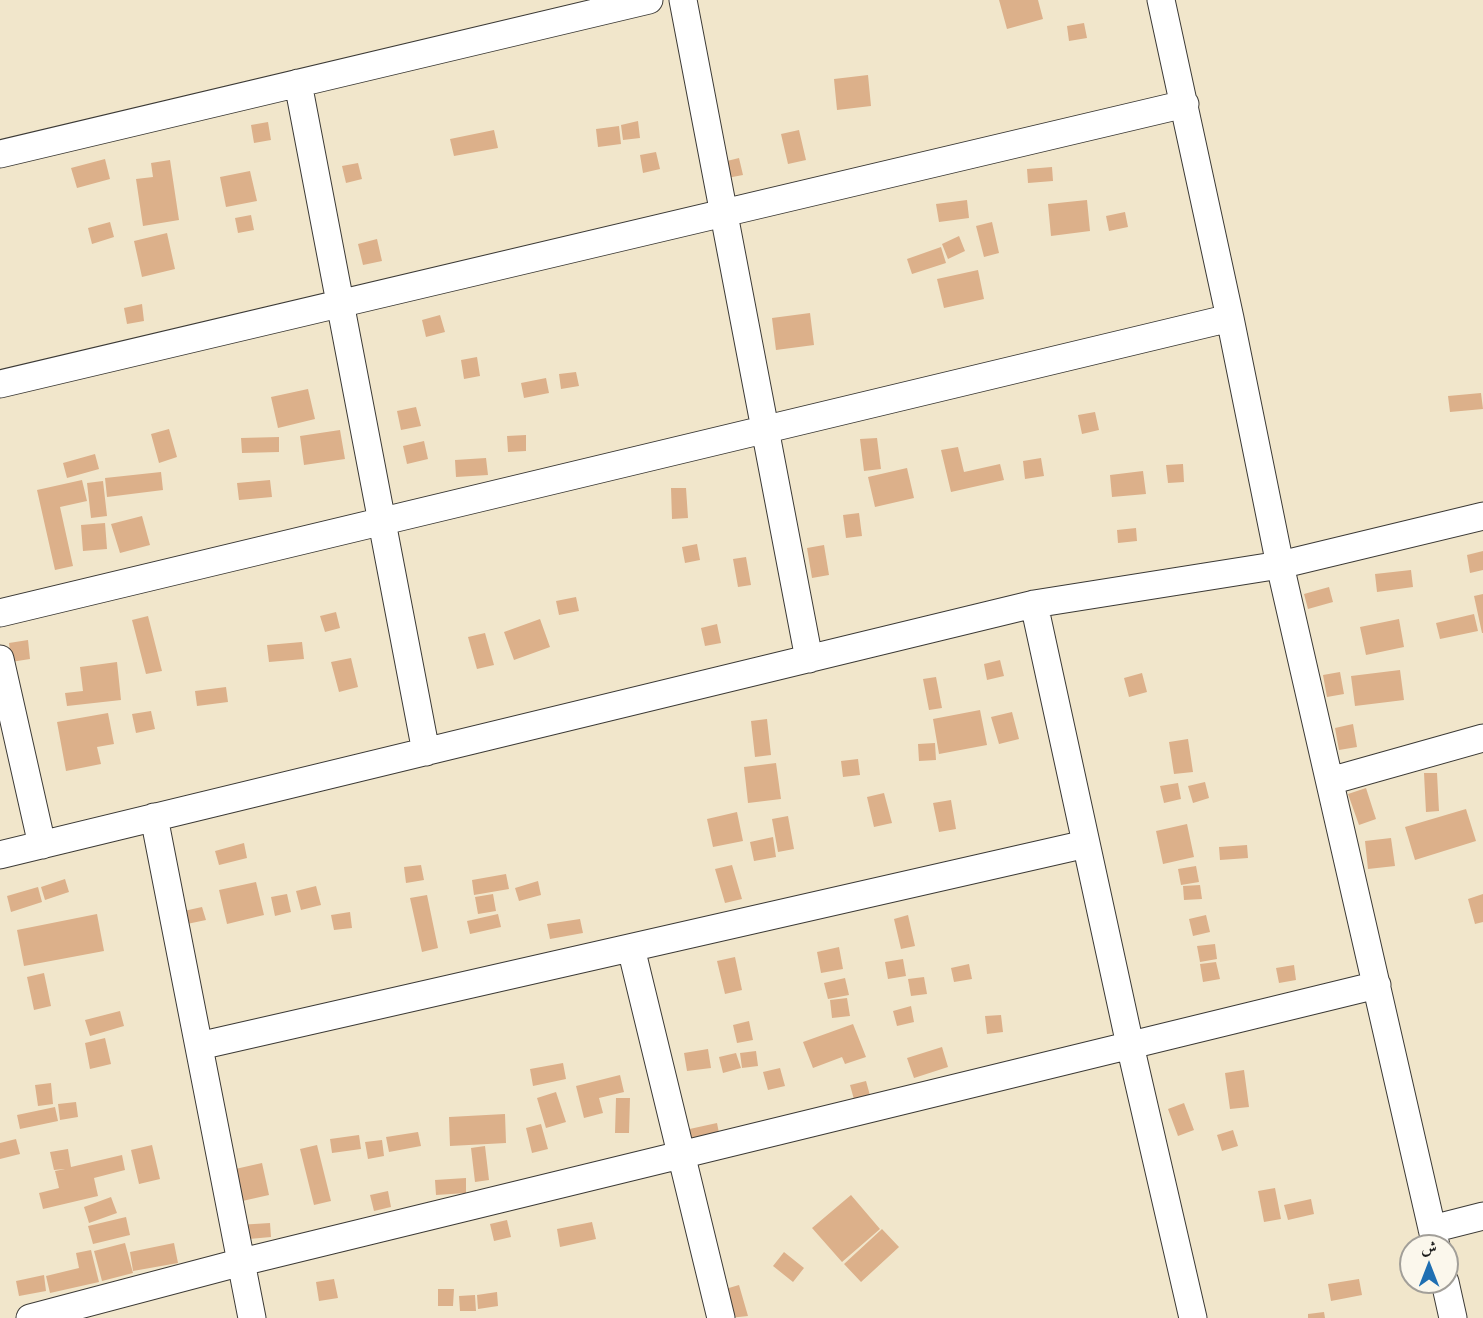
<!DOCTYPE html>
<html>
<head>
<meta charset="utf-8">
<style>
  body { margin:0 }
  #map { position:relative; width:1483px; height:1318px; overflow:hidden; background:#f1e6cb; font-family:"IM FELL French Canon",Amiri,serif }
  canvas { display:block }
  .north { position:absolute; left:1399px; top:1234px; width:60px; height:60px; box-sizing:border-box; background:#fbf7ec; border:2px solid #a29f99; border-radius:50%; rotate:0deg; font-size:16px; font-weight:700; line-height:24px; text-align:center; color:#1c1c1c }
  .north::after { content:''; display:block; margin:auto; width:21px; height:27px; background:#1f6fb2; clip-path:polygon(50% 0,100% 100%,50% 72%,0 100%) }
</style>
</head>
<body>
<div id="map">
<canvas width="1483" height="1318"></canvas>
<div class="north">ش</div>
</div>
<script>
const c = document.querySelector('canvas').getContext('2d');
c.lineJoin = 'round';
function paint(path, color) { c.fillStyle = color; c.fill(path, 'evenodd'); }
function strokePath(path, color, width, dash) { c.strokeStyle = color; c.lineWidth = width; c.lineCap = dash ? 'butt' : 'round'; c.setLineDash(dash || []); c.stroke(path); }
paint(new Path2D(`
  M999,0H1038L1043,19L1007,29Z
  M1084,23L1087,38L1069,41L1067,26Z
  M868,75L871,106L837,110L834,79Z
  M638,121L640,138L623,140L621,125Z
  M268,122L271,140L254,143L251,125Z
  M619,126L621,144L598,147L596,129Z
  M494,130L498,148L454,156L450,139Z
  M799,130L806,160L788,164L781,134Z
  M656,152L660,169L643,173L640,155Z
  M739,158L743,175L727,178L723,162Z
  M105,159L110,179L77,188L71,168Z
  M170,160L179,220L143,226L136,179L153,177L151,163Z
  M358,163L362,179L346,183L342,166Z
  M1052,167L1053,181L1028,183L1027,169Z
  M250,171L257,201L226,207L220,177Z
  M967,200L969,218L939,222L936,204Z
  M1087,200L1090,231L1051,236L1048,204Z
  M1125,212L1128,227L1109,231L1106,216Z
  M251,215L254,230L238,233L235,218Z
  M110,222L114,237L92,244L88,228Z
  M992,222L999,253L984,257L976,226Z
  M167,233L175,269L142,277L134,241Z
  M959,236L965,251L948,259L942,244Z
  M377,239L382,261L363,265L358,244Z
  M941,247L946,263L912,274L907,259Z
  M978,270L984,299L944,308L937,279Z
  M142,304L144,321L127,324L124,308Z
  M810,313L814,345L776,350L772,318Z
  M440,315L445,332L426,337L422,320Z
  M477,357L480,376L464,379L461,360Z
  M576,372L579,386L561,389L559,374Z
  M546,378L549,393L524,398L521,383Z
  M308,389L315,419L278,428L271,397Z
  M1481,393L1483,409L1450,412L1448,396Z
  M416,407L421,426L401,430L397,411Z
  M1095,412L1099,430L1082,434L1078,415Z
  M169,429L177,457L159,463L151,434Z
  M340,430L345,459L304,465L300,436Z
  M526,435V451L508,452L507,436Z
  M279,437V452L242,453L241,438Z
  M877,438L881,469L864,471L860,439Z
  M424,441L428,459L407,464L403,446Z
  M958,447L964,472L1000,464L1004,480L951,492L941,450Z
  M95,454L99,469L67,478L63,463Z
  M486,458L488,475L456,477L455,460Z
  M1041,458L1044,476L1025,479L1023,461Z
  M1183,464L1184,482L1168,483L1166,465Z
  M907,468L914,498L875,507L868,477Z
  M1143,471L1146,494L1112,497L1110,475Z
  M161,472L163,490L107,497L105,478Z
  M82,480L87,501L60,507L73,566L55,570L37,490Z
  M270,480L272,497L239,500L237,483Z
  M103,481L107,516L91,518L87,483Z
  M671,488H686L688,518L672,519Z
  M859,513L862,536L846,538L843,515Z
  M142,516L150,545L120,553L111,524Z
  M105,523L107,549L83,551L81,525Z
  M1136,528L1137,541L1118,543L1117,530Z
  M697,544L700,560L685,563L682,547Z
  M824,545L829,575L812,578L807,548Z
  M1483,551V570L1470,573L1467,555Z
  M746,557L751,585L738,587L733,559Z
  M1411,570L1413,587L1377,592L1375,574Z
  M1329,587L1333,602L1308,609L1304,594Z
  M1483,594V633H1482L1474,596Z
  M576,597L579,611L559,615L556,601Z
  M336,612L340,628L325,632L320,616Z
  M1474,614L1478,631L1440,639L1436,623Z
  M148,616L162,671L146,674L132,620Z
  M540,619L550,647L514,660L504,632Z
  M1399,619L1404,647L1366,655L1360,627Z
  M717,624L721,643L705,646L701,628Z
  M485,633L494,665L477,669L468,637Z
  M28,640L30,659L11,662L9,643Z
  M302,642L304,659L269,662L267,645Z
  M351,658L358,687L339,692L331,662Z
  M1000,660L1004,676L987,680L984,664Z
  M117,662L121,700L67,706L65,693L83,691L80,667Z
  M1400,670L1404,700L1355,706L1351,676Z
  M1340,672L1344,694L1327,697L1323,675Z
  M1142,673L1147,692L1129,697L1124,678Z
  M936,677L942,708L929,710L923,679Z
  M226,687L228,702L197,706L195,691Z
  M980,710L987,745L939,754L933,719Z
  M151,711L155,729L136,733L132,714Z
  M1012,712L1019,739L999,744L991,717Z
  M108,713L114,744L97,747L101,764L66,771L57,722Z
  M767,719L771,755L755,757L751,721Z
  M1353,724L1357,747L1339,750L1335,728Z
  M1188,739L1193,772L1174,774L1169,742Z
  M935,743L936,760L919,761L918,744Z
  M858,759L860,775L843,777L841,761Z
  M776,763L781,799L748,803L744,767Z
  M1424,773H1437L1439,811L1426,812Z
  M1205,782L1209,798L1193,803L1188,786Z
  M1178,783L1181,799L1164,803L1160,786Z
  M1366,788L1376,819L1359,825L1348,794Z
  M884,793L892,823L874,827L867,797Z
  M951,800L956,829L939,832L933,803Z
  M1466,809L1476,841L1415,860L1405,827Z
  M737,812L743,841L713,847L707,819Z
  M788,816L794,849L778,852L772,819Z
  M1187,824L1194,857L1163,864L1156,831Z
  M773,837L776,857L754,861L750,842Z
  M1391,838L1395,866L1368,869L1365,841Z
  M244,843L247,858L219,865L215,851Z
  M1247,845L1248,858L1220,860L1219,847Z
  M421,865L424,880L406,883L404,867Z
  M732,865L742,899L725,903L715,869Z
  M1196,866L1199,882L1181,885L1178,869Z
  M506,874L509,889L474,895L472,880Z
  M65,879L69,892L45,900L41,887Z
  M538,881L541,895L519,901L515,888Z
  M256,882L264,915L227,924L219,890Z
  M1200,885L1202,899L1184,900L1183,886Z
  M316,886L321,905L301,910L296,891Z
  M38,887L42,902L11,912L7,896Z
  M287,894L291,912L275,916L271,897Z
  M493,894L496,911L478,914L475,897Z
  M1483,894V922L1475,924L1468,899Z
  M427,895L438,948L422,952L410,898Z
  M202,907L206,920L187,924L184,911Z
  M350,912L352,928L334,930L331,915Z
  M97,914L104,951L24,966L17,930Z
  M498,914L501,927L470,934L467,921Z
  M908,915L915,946L901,949L894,919Z
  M1206,915L1210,932L1193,936L1189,919Z
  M580,919L583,933L550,939L547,924Z
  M1215,944L1217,959L1200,962L1197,946Z
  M839,947L843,969L821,973L817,952Z
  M735,957L742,990L725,994L717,961Z
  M903,959L906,976L888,979L885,962Z
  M1216,962L1220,979L1203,982L1200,964Z
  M969,964L972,979L954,982L951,968Z
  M1294,965L1296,980L1279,983L1276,968Z
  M44,973L51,1006L34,1010L27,977Z
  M924,977L927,994L911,996L908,979Z
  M845,978L849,995L828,999L824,983Z
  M847,998L850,1016L832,1018L830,1000Z
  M911,1006L914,1022L897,1026L893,1011Z
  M120,1011L124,1026L90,1036L85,1020Z
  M1001,1015L1003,1032L987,1034L985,1016Z
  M749,1021L753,1040L737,1043L733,1025Z
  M853,1024L866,1057L845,1064L842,1057L813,1068L803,1042Z
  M105,1038L111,1064L90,1069L85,1043Z
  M942,1047L948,1067L914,1078L907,1058Z
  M708,1049L711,1068L687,1071L684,1053Z
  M756,1051L758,1066L742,1068L740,1053Z
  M736,1053L741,1068L723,1073L719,1057Z
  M563,1063L566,1079L533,1086L530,1069Z
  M780,1068L785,1086L768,1090L763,1072Z
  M1244,1070L1249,1107L1230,1109L1225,1073Z
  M620,1075L624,1092L599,1098L603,1113L584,1118L576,1086Z
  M866,1081L871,1099L855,1103L850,1085Z
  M51,1083L53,1104L38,1106L35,1085Z
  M556,1092L566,1122L546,1128L537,1098Z
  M616,1098H630L629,1133H615Z
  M76,1102L78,1117L60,1120L58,1104Z
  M1184,1103L1194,1130L1178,1136L1168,1109Z
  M55,1107L58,1121L20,1129L17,1115Z
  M505,1114L506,1143L450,1146L449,1117Z
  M717,1123L720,1138L688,1145L685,1130Z
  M541,1124L548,1149L532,1153L526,1128Z
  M1233,1130L1238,1146L1222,1151L1217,1135Z
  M418,1132L421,1146L389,1152L386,1137Z
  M359,1135L361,1149L332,1153L330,1139Z
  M16,1139L20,1154L0,1159V1143Z
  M382,1140L384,1156L368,1159L365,1142Z
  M152,1145L160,1179L139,1184L131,1150Z
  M317,1145L331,1201L314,1205L300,1149Z
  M485,1146L489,1180L475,1182L471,1148Z
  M68,1149L71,1167L122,1155L125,1170L94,1178L98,1196L43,1209L39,1193L59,1188L55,1171L65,1169L54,1170L50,1152Z
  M262,1163L269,1195L229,1204L222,1172Z
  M466,1178V1193L436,1195L435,1180Z
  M1275,1188L1281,1219L1264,1222L1258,1191Z
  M388,1191L391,1207L374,1211L370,1195Z
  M851,1195L880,1229L842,1262L812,1228Z
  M111,1197L117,1213L89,1223L84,1207Z
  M1311,1199L1314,1214L1288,1220L1284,1205Z
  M126,1217L130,1235L93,1244L88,1226Z
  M507,1220L511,1237L494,1241L490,1224Z
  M592,1222L596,1239L560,1247L557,1229Z
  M270,1223L271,1237L238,1240V1225Z
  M882,1229L899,1247L861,1282L844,1264Z
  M125,1243L133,1273L102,1281L94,1251Z
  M174,1243L178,1263L133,1271L130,1252Z
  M91,1250L99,1282L50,1293L46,1276L79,1268L76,1253Z
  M784,1252L804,1268L793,1282L773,1266Z
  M44,1275L46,1291L19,1296L16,1281Z
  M334,1279L338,1298L319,1301L316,1282Z
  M1359,1279L1362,1295L1331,1301L1328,1284Z
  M739,1285L748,1316L729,1318L722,1290Z
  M438,1289H454L453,1306H438Z
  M497,1292L498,1306L478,1309L477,1295Z
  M475,1295L476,1311H460L459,1296Z
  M1324,1312L1325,1318H1308V1314Z`), '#dcb08a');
const minor = new Path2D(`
  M683,0L809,659
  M1161,0L1230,318L1280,565L1436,1246
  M298,83L426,752
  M0,154L649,0
  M0,384L1185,104
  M1034,604L1130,1045L1193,1318
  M0,613L1230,318
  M0,659L42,845
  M1330,781L1483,738
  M154,817L252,1318
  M0,855L1034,604L1280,565L1483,516
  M631,948L721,1318
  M199,1046L1086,844
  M1432,1229L1483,1216
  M1445,1282L1453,1318
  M30,1318L242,1262L1377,985`);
strokePath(minor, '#3c3a36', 29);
strokePath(minor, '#fff', 27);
</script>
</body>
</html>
